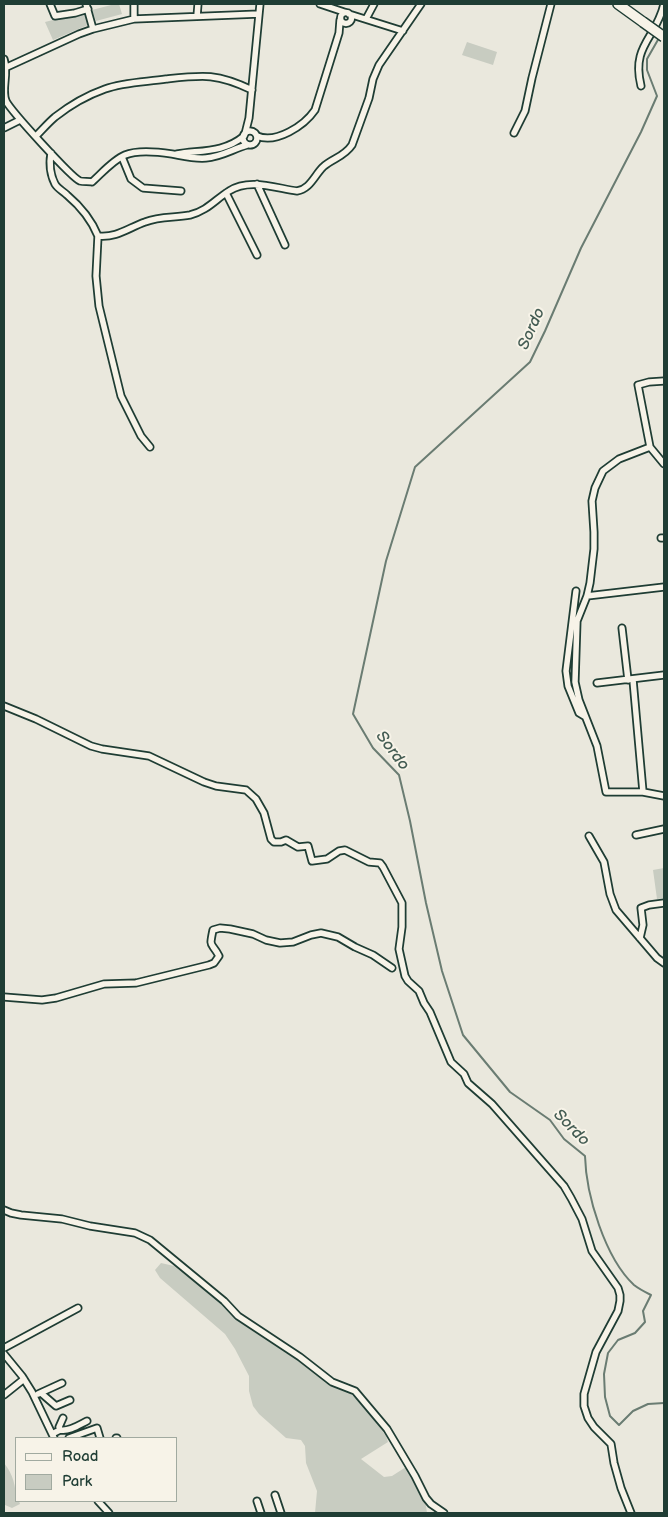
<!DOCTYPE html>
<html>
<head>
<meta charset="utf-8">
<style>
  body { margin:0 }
  #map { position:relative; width:668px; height:1517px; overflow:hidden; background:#eae8dd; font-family:"Balsamiq Sans",sans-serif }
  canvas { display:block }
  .frame { position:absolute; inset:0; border:5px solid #1f3d34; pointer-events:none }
  .legend { position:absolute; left:15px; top:1437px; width:162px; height:65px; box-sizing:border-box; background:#f7f3e8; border:1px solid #a1aaa0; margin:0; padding:6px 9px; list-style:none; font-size:15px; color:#1f3d34 }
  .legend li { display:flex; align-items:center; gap:10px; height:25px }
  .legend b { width:25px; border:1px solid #a1aaa0 }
</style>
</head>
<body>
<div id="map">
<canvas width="668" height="1517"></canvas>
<div class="frame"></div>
<ul class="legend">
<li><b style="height:6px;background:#f7f3e8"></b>Road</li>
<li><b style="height:14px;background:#c8ccc1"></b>Park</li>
</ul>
</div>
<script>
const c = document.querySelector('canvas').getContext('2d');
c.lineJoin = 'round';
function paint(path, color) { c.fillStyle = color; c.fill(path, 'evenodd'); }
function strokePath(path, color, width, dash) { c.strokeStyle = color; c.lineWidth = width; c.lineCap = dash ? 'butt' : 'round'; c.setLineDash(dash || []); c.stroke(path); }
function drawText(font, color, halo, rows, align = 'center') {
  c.font = font + ' "Balsamiq Sans",sans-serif'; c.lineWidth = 4; c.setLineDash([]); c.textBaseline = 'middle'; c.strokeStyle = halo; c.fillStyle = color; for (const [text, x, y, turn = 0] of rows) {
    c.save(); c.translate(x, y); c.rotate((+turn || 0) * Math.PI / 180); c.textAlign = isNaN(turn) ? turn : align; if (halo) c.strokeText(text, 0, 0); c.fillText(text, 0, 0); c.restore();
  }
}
paint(new Path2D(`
  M115,4H119L122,14L96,21L92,10Z
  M84,12L86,14L88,25L53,40L45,22Z
  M467,42L497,52L493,65L462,55Z
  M664,868V898L657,899L653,870Z
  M161,1263L174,1266L222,1303L232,1314L305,1365L329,1384L346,1390L365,1407L386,1436L388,1442L361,1459L384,1477L392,1476L406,1467L425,1499L427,1513H315L317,1491L306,1463L305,1446L301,1440L286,1438L259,1414L253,1406L249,1391V1376L235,1349L225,1334L160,1278L155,1270Z
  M4,1463C13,1474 16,1486 16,1501H19L20,1504L12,1508L5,1505L4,1503Z`), '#c8ccc1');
strokePath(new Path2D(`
  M659,38L647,59V70L657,96L641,132L581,248L545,331L530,362L415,467L386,561L353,714L373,748L399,775L410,821L426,903L442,971L463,1035L510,1092L550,1120L564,1139L585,1156C586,1195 605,1258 634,1285C639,1289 645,1292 651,1295L643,1311L645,1322L635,1333L618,1340L608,1353L604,1374L605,1397L610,1416L619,1425L633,1411L648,1404L664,1403`), '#6a7c72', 2);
const minor = new Path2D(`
  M50,4L55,16L75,13L88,9
  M86,4L93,29
  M320,4L344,12
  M340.5 18a5.5 5.5 0 1 1 11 0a5.5 5.5 0 1 1-11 0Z
  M349,14L403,31
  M197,16L198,4
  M134,19V4
  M366,19L374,4
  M4,59C9,74 1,89 6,101C11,111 72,178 80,181C84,182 89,181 92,182C102,173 113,160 125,155C137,150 159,152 172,154C183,156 194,159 206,158C221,157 233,149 247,145
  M7,67L79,34L93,29L134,19L259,14
  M641,86C631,45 656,39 664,4
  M4,128L20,120
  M243 138a7 7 0 1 1 14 0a7 7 0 1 1-14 0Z
  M514,133L525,111L532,78L551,4
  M245,134L249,118L260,4
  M36,136C42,130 48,123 55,117C69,106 88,95 105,89C124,82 146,82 166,79C203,75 217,73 252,90
  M257,136C276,144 304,126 315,110L339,33L340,20
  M51,153C49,164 50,174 55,184C58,189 63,191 67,195C80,206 92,221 98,236C117,238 128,228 145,222C160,216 175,218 190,215C207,211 216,199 229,191C249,178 275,188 297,191C310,189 314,176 323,167C333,158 344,157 352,145L369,98L373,79L379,65L421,4
  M177,154C200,150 224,153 244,136
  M122,157L131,179L143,188L181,191
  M257,184L285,245
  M226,193L257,255
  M98,236L96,276L99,306L121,396L141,436L150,447
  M664,381L649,382L638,385L650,447L664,464
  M650,447L619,459L603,471L595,488L592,501L594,532V549L590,583L587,596L577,621L575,682L579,700L597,746L606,792H643L664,796
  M661,538H664
  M576,591L566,671L568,686L579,713L584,716
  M587,596L664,587
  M622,628L628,680
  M633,680L643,792
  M597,683L664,675
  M4,706L36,719L91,746L102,749L149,756L204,782L216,786L246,790L256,799L264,813L271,839L274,842H281L286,840L298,847L308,846L312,861L327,859L339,851L345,850L369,862L380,863L383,867L402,903V927L399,949L405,976L408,981L419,991L424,1003L430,1012L451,1062L464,1074L468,1083L492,1104L564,1186L571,1198L582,1219L592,1251L618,1288L620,1295V1301L618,1311L596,1352L584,1394V1406L588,1418L594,1427L611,1444L614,1463L621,1488L631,1513
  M636,835L664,829
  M589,836L604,862L610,894L616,910L657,958L664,963
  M640,938L643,925L641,908L649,905L664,903
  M4,997L42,1000L56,998L104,984L136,983L209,965L214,963L219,956C211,941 209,949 213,930L220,928L230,929L253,934L266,940L280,943L293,942L311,935L321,933L338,937L355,947L373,955L392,968
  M4,1210L11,1213L21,1215L62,1219L90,1226L135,1233L150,1240L224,1301L238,1316L300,1357L332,1382L355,1391L387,1429L415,1476L426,1498L431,1504L444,1513
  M4,1348L78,1308
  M4,1354L22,1376L32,1392L54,1438
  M41,1393L56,1406L70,1400
  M38,1394L62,1383
  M4,1395L24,1379
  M60,1430L59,1427L63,1418
  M52,1434L60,1430C69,1432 79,1425 87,1421
  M69,1438L97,1428L100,1438
  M116,1438H117
  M275,1495L281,1513
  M98,1501L109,1513
  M257,1501L261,1513`);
const primary = new Path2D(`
  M618,4L643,22`);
strokePath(minor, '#1f3d34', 9);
strokePath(primary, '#1f3d34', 12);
strokePath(minor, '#f7f3e8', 5.5);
strokePath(primary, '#f7f3e8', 9);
const primaryBridge = new Path2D(`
  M643,22L664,37`);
strokePath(primaryBridge, '#1f3d34', 12, []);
strokePath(primaryBridge, '#f7f3e8', 9);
drawText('italic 16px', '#445c53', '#f7f3e8', [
  ["Sordo",532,329,-66],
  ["Sordo",392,751,53],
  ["Sordo",571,1128,45]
]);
</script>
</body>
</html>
